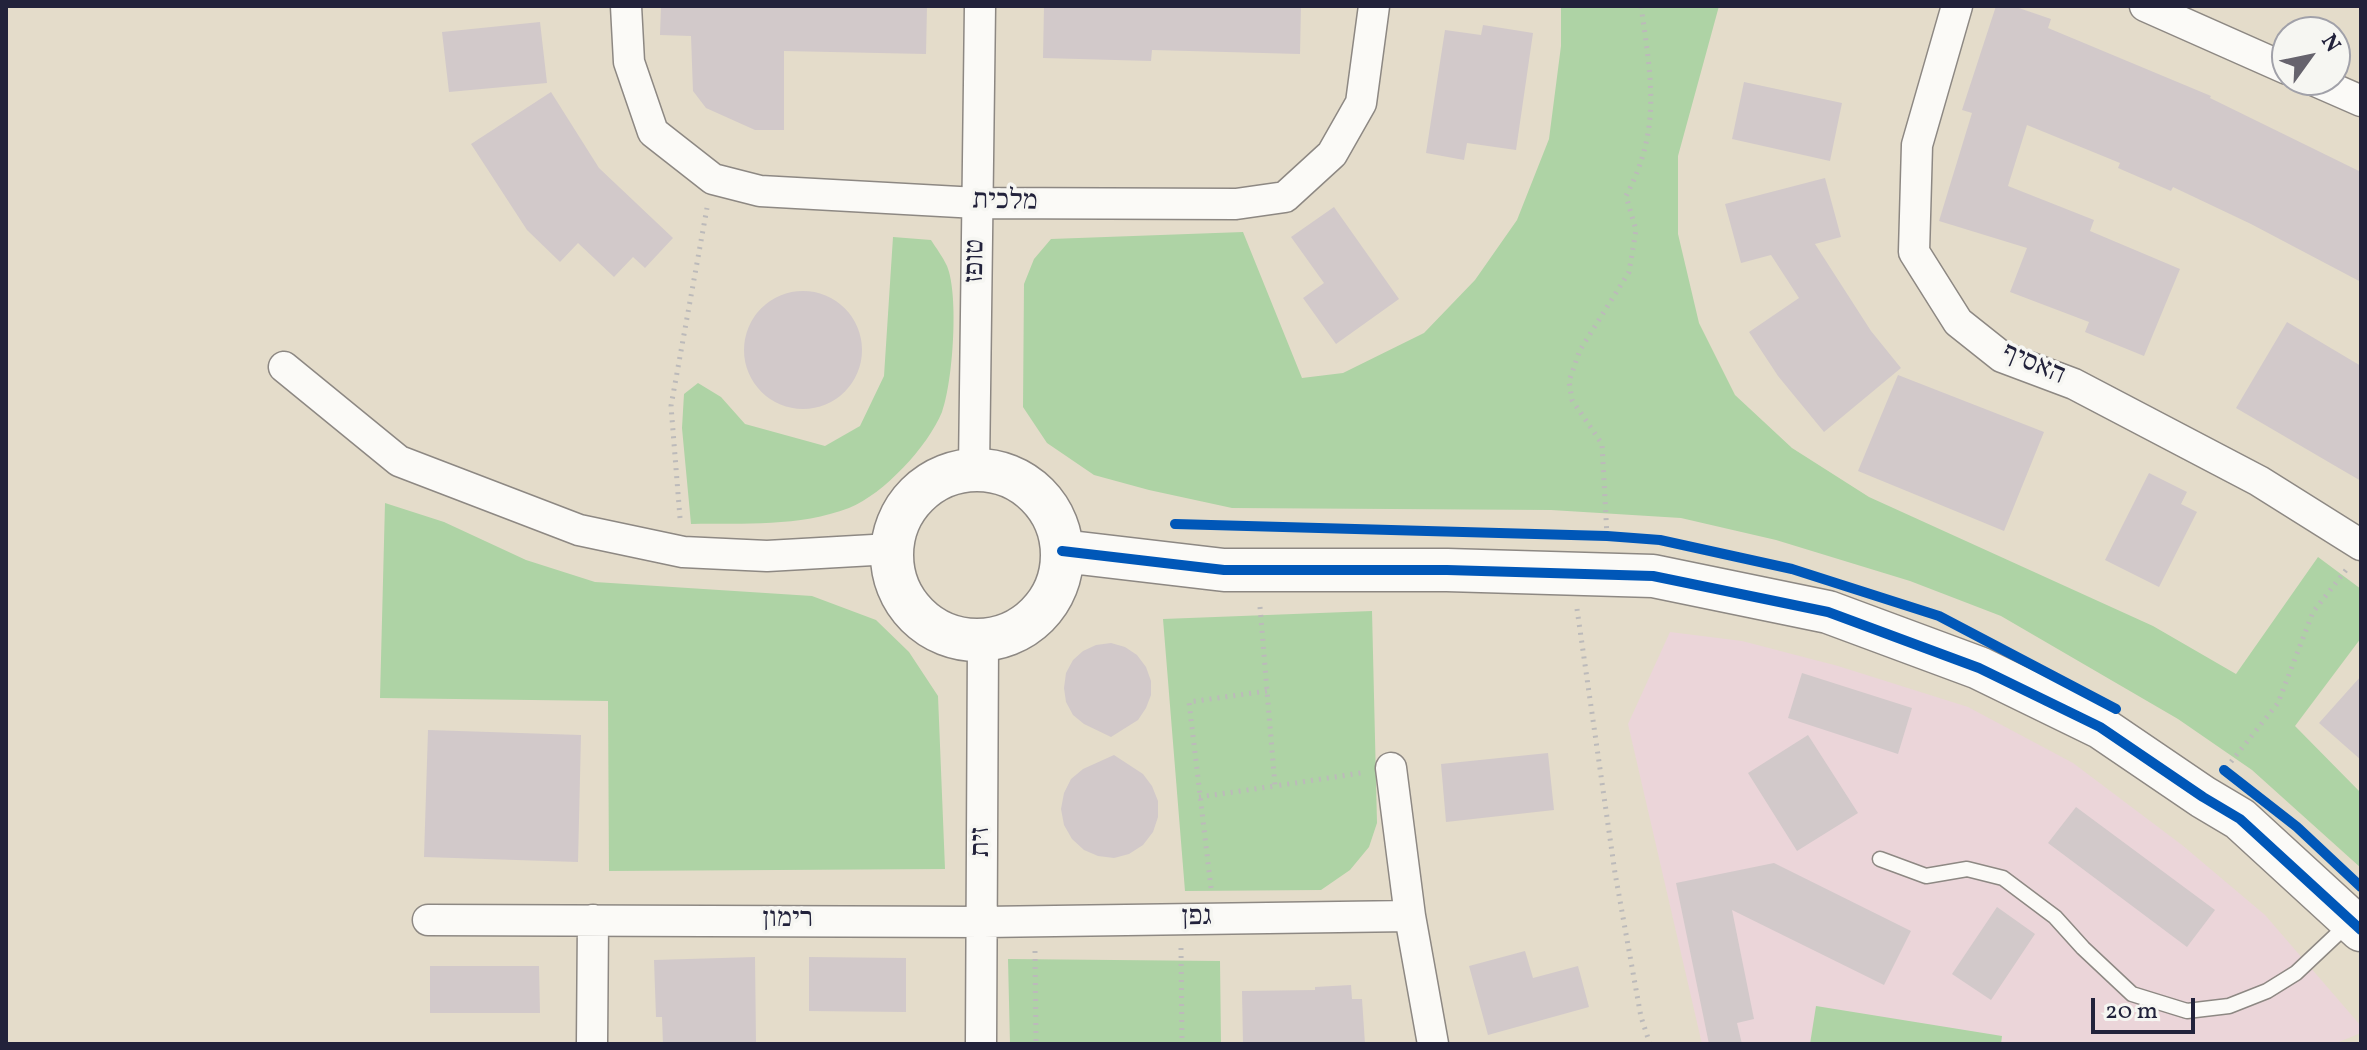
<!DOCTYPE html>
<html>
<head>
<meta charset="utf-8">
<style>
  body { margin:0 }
  #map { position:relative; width:2367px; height:1050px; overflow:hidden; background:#e4dcca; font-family:Vollkorn,serif }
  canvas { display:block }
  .frame { position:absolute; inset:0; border:8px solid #22223b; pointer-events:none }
  .north { position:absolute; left:2271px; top:16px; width:80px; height:80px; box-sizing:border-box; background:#f6f6f2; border:2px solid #a1a1a9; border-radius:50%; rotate:57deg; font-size:22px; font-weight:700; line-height:32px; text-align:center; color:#22223b }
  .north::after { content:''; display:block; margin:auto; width:28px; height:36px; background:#66636d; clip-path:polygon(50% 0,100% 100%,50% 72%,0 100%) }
  .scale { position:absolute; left:2091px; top:998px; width:104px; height:36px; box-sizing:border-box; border:4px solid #22223b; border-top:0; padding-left:10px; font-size:24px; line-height:28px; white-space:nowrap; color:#22223b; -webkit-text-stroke:6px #f6f6f2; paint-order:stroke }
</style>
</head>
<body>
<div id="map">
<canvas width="2367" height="1050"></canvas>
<div class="frame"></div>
<div class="north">N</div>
<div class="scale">20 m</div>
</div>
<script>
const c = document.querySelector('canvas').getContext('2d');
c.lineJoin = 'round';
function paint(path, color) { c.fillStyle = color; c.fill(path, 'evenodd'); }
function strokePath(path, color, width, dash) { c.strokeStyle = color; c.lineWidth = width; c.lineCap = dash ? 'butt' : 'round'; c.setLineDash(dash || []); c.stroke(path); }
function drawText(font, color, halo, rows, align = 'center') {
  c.font = font + ' Vollkorn,"Frank Ruhl Libre",serif'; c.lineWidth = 7; c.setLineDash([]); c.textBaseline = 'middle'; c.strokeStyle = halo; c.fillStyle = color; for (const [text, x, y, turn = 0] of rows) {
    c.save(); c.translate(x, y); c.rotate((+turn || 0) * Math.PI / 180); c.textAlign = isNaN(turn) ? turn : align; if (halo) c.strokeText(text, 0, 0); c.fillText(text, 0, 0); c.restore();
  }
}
paint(new Path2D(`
  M1670,632L1742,641L1838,666L1968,707L2073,763L2182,845L2265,915L2361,1026V1033L2334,1044H1702L1628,724Z`), '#ebd5d9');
paint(new Path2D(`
  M1561,6H1719L1678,156V234L1699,323L1735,395L1792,448L1869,497L2153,626L2236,674L2318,557L2361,589V638L2295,726L2361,793V868L2252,770L2178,719L2001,616L1910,581L1776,540L1681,518L1551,510L1232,508L1149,490L1094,475L1047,443L1023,407L1024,284L1034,259L1051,239L1243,232L1302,378L1343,373L1424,333L1475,280L1517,220L1549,139L1561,46Z
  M893,237L931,240C936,248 943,257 947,266C959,295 953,382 942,412C928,446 884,494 849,508C799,527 744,523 691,524L682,428L684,394L698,383L721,397L745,424L825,446L860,426L884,376Z
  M385,503L444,522L526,560L595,582L812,596L876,620L909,652L938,696L945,869L609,871L608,701L380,698Z
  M1372,611L1377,823L1369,847L1350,870L1321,890L1185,891L1163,619Z
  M1008,959L1220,961L1221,1044H1010Z
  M1816,1006L2002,1036L2001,1044H1810Z`), '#aed3a5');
paint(new Path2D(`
  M661,6H927L926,54L784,51V130H755L706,108L693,91L691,36L660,35Z
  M1044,6H1301L1300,54L1152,50L1151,61L1043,58Z
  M1996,6H2013L2051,19L2048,28L2211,96L2210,98L2361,172V282L2251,224L2173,187L2171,191L2118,168L2120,163L2027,125L2008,186L2094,220L2090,231L2180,269L2144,356L2085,332L2089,322L2010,292L2027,248L1939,221L1972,113L1962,110Z
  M540,22L547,83L449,92L442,32Z
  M1483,25L1533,33L1516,150L1467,143L1464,160L1426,153L1445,30L1481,35Z
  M1744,82L1842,103L1830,161L1732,139Z
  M551,92L599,168L673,238L645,268L633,257L614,277L578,243L560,262L527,230L471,144Z
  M1825,178L1841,237L1815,244L1871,331L1901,368L1824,432L1778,376L1749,332L1799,298L1771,255L1741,263L1725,204Z
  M1334,207L1399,299L1336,344L1303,298L1324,283L1291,237Z
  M744 350a59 59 0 1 1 118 0a59 59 0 1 1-118 0Z
  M2287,322L2361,366V481L2236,408Z
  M1898,375L2044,432L2004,531L1858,471Z
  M2149,473L2187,492L2181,504L2197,512L2159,587L2105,560Z
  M1111,643L1125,647L1137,655L1146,667L1151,681V695L1146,708L1138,720L1111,737L1084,724L1073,715L1066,702L1064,688L1066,673L1073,660L1083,651L1096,645Z
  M1802,673L1912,708L1898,754L1788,718Z
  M2361,676V760L2319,723Z
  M428,730L581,735L578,862L424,857Z
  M1808,735L1858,813L1797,851L1748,773Z
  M1548,753L1554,810L1446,822L1441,764Z
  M1114,755L1143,774L1152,786L1158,801V817L1153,832L1143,845L1129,854L1114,858L1098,856L1084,850L1072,839L1064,825L1061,809L1064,793L1071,779L1083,769Z
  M2076,807L2215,910L2187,947L2048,843Z
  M1774,863L1911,931L1884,985L1732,910L1754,1019L1737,1023L1742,1044H1709L1676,883Z
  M1997,907L2035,934L1991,1000L1952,974Z
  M1525,951L1533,978L1578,966L1589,1007L1488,1035L1469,966Z
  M755,957L756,1044H663L662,1017H656L654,960Z
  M809,957L906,958V1012L809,1011Z
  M430,966H539L540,1013H430Z
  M1351,985L1352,999H1362L1365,1044H1243L1242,991L1315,990V987Z`), '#d2c9ca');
const lane = new Path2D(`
  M1880,859L1926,876L1967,869L2003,878L2055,917L2083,948L2132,994L2187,1011L2229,1006L2267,991L2296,973L2348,924`);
const street = new Path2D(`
  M626,6L629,62L653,132L713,179L760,191L977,203L1236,204L1285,197L1332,154L1361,103L1374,6
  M1957,6L1917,145L1914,252L1958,322L2002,357L2074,384L2259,481L2361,545
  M2145,6L2287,69
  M2313,80L2361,101
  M284,367L399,461L579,530L683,552L767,556L891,549
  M974,469L980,6
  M1391,768L1410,916L1433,1044
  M428,920L984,922L1410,916
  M592,1044L593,920
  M981,1044L983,641`);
const secondary = new Path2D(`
  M892 555a85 85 0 1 1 170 0a85 85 0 1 1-170 0Z
  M1062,551L1224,570H1447L1653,576L1828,612L1979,668L2100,727L2203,797L2240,819L2361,930`);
strokePath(lane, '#8d8883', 17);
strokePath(street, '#8d8883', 33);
strokePath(secondary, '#8d8883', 45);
strokePath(new Path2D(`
  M680,518L671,406L707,208
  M1607,536L1602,444L1572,400L1569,381L1580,350L1629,272L1636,230L1626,196C1662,128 1651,78 1641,6
  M1260,607L1275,786L1361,773
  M1577,609L1615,873L1641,1017L1650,1044
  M2226,768L2278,703L2313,612L2346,570
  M1199,797L1275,786
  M1211,888L1189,702L1267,691
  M1181,948L1182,1044
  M1035,951L1036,1044`), '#bcbaba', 5, [2, 6]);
strokePath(lane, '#fbfaf7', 14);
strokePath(street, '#fbfaf7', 30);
strokePath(secondary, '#fbfaf7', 42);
strokePath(new Path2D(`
  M1175,524L1607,536L1660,540L1792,569L1939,616L2116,709
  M1062,551L1224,570H1447L1653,576L1828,612L1979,668L2100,727L2203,797L2240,819L2361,930
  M2224,770L2297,827L2361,887`), '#0057b8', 10);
drawText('28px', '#22223b', '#f6f6f2', [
  ["מלכית",1005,203,1],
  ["טופז",977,261,-89],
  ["האסיף",2033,366,23],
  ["זית",983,842,-90],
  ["גפן",1197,919,-1],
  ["רימון",788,921]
]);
</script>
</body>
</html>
